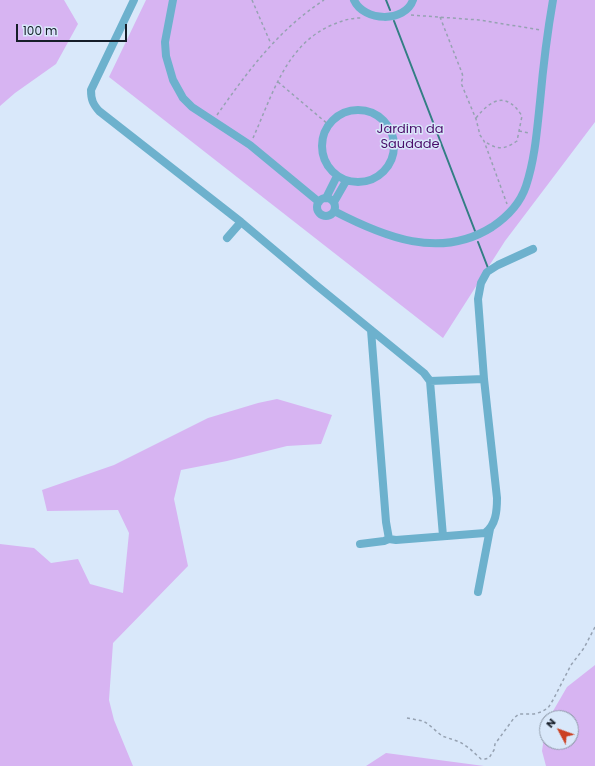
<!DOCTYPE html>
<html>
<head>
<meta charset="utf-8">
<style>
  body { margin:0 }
  #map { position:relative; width:595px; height:766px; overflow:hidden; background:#d9e8fa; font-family:Poppins,sans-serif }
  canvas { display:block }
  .north { position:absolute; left:539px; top:710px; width:40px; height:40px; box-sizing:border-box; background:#d9e8fa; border:1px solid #8b97a6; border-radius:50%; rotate:311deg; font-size:11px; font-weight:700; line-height:16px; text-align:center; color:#161e29 }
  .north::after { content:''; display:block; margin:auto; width:14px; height:18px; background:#cb4022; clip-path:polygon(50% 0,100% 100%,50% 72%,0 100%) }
  .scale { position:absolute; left:16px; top:24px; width:111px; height:18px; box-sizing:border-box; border:2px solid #161e29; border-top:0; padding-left:5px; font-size:12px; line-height:14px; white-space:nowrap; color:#161e29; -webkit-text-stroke:3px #d9e8fa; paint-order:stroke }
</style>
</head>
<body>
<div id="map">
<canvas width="595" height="766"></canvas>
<div class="north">N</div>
<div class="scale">100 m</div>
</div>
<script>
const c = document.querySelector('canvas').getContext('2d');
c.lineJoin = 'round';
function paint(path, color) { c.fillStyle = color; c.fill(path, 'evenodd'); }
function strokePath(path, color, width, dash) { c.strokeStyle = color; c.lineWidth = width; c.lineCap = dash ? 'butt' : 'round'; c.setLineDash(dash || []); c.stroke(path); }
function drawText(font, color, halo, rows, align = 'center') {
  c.font = font + ' Poppins,sans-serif'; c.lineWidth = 3; c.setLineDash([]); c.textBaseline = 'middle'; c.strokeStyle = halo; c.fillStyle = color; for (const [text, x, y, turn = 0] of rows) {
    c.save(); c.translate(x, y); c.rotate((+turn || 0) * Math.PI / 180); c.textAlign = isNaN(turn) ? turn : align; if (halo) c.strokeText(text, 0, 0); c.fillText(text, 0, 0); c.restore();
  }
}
paint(new Path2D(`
  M0,0H64L78,24L56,64L15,93L0,106Z
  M146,0H595V122L505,241L443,338L109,77Z
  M277,399L332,415L321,444L287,446L227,461L181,470L174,499L188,566L113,643L109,700L114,720L133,766H0V544L34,548L51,563L78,559L90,584L123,593L129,533L118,510L47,511L42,490L114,465L208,418L258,403Z
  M595,665V766H546L542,751L546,723L547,722V742H571V718H549L567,687Z
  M386,753L484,766H366Z`), '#d7b4f2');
strokePath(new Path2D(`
  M386,0L390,10
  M394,21L475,231
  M478,242L488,268`), '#337e84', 2);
strokePath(new Path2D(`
  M252,0L271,44
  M411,15L479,20L541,30
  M440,17L462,73L463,77L461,83L476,119L480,135L484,141L507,204
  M278,82L329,125
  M217,115C248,71 278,30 324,0
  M476,118C492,98 507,92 522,116L517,141C504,150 497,150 484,141
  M519,131L529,133
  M253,138C272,96 286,44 332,25C341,21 350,18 361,18
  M407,718L423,721L428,724L442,736L460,742L469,748L481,759H485L489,758L494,750L495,744L514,718L519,714H534L541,712L548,708L553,700L571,665L584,648L595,627`), '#96a2b2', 1.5, [3, 3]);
strokePath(new Path2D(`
  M134,0L91,90C91,100 93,104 99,111L241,222L316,285L424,373L430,381L443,536
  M173,0L165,42L166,56L173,80L183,98L192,107L250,145L319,202
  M354,0C364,22 405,23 413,0
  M322 146a36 36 0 1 1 72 0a36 36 0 1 1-72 0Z
  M326,198L337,176
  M317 207a9 9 0 1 1 18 0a9 9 0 1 1-18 0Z
  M334,202L346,181
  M334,211C384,237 440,260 492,227C507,217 520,204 526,186C535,159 537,130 540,102C543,68 547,34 553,0
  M227,238L241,222
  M371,330L386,522L389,539L396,540L485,533C496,525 497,511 497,498L484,379L478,299L481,283L487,272L498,265L533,249
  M430,381L484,379
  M360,544L384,541L389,539
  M478,592L490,529`), '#6db1cd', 8);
drawText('13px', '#4a0e6a', '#d9e8fa', [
  ["Jardim da",410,130],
  ["Saudade",410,145]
]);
</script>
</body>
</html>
